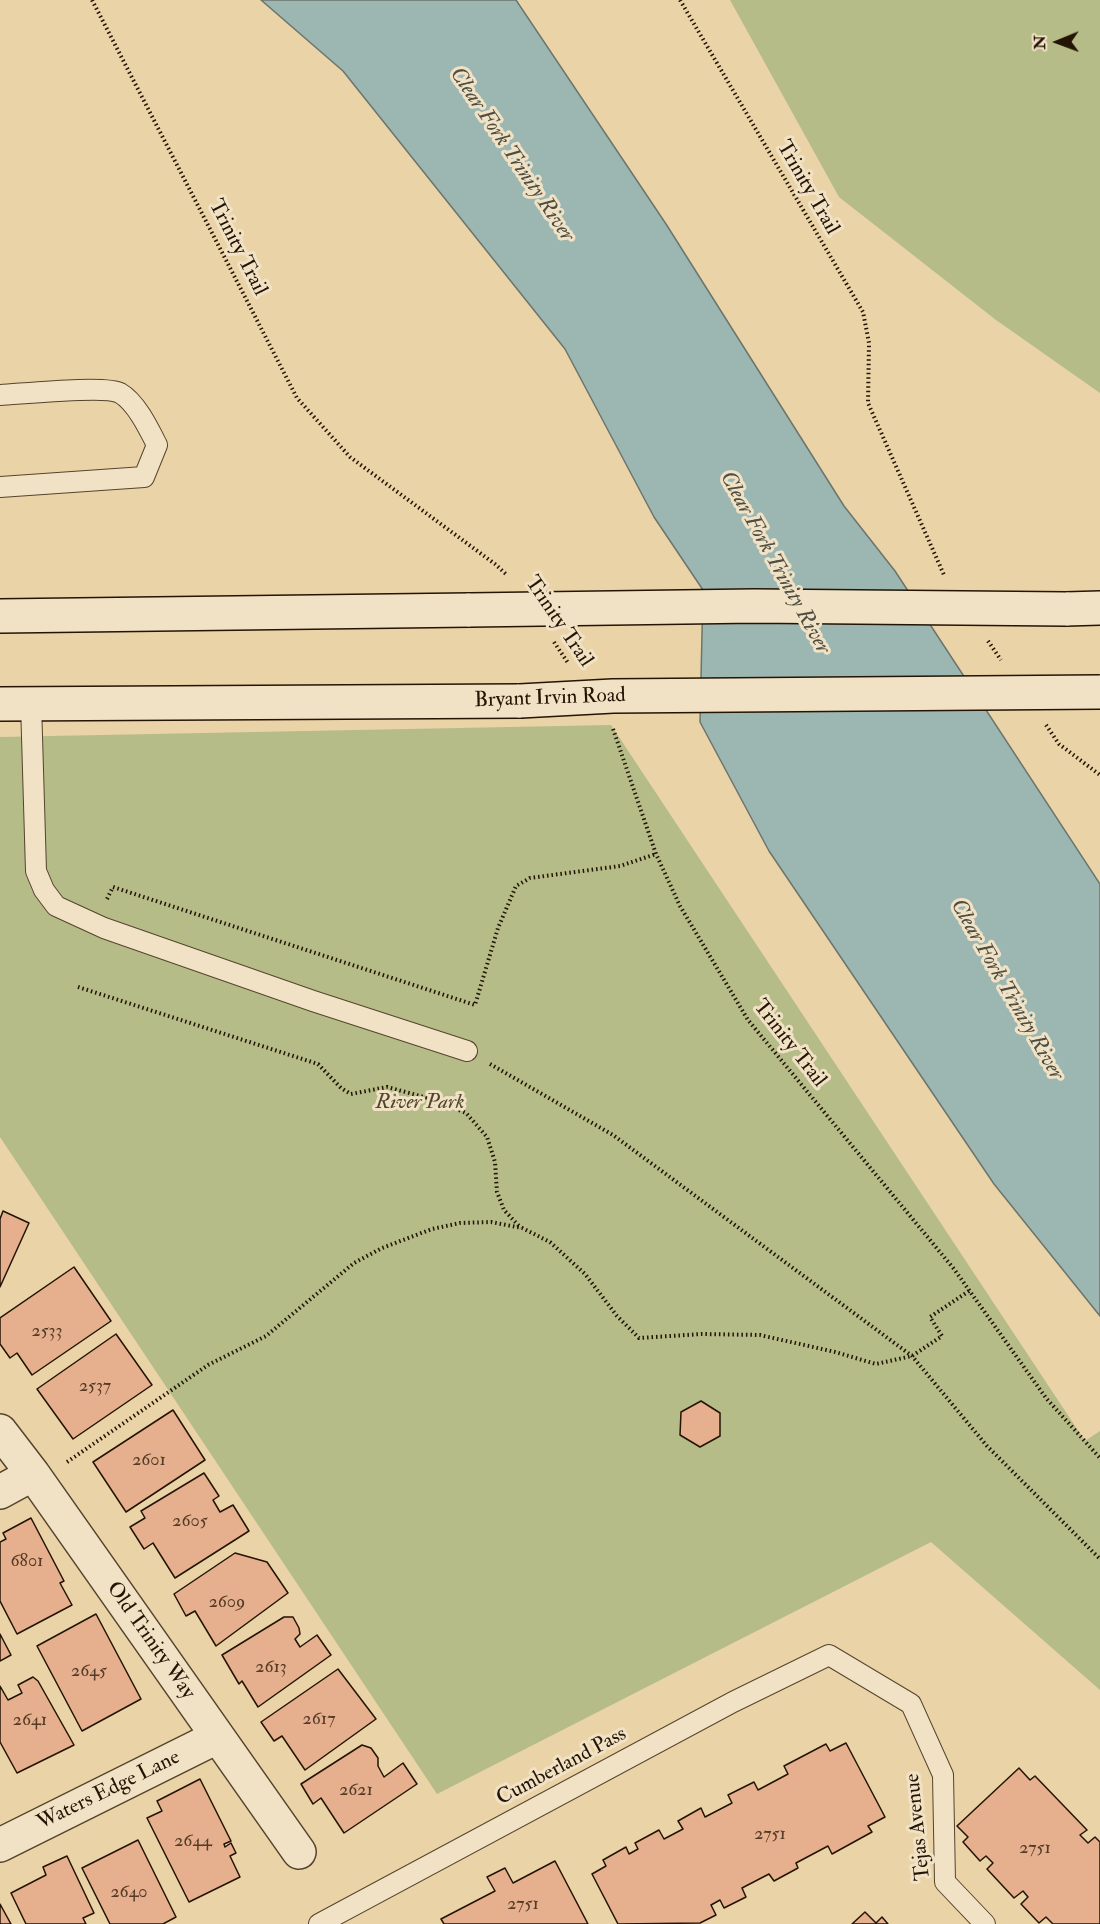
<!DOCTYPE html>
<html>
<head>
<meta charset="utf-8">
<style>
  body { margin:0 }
  #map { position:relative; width:1100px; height:1924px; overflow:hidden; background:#ead3a6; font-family:"IM FELL Double Pica",serif }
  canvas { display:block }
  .north { position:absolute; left:1028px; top:12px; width:60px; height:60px; -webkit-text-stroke:4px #f1e2c5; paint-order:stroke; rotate:269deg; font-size:16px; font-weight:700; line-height:24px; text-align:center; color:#231405 }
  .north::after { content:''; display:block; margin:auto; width:21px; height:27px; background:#231405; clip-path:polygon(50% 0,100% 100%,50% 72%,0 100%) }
</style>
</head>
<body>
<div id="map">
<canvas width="1100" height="1924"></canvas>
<div class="north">N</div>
</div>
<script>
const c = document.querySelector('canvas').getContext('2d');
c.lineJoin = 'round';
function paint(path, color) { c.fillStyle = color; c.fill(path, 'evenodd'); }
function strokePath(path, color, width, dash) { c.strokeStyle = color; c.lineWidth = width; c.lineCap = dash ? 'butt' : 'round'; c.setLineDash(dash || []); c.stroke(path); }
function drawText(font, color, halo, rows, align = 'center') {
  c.font = font + ' "IM FELL Double Pica",serif'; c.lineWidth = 6; c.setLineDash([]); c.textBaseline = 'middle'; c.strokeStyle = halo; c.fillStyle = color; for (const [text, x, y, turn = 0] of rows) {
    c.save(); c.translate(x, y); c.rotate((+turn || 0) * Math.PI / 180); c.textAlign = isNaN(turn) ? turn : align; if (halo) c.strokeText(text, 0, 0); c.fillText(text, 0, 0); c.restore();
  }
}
paint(new Path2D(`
  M730,0H1100V393L996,320L839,197Z
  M611,725L1085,1441L1100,1431V1690L931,1542L437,1794L0,1137V737Z`), '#b5bc88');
const water = new Path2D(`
  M261,0H516L666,224L844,506L895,571L1100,884V1316L994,1184L769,851L700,722L703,590L654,517L565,349L343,71Z`);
paint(water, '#9cb6b2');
strokePath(water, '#6c756d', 1.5);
const building = new Path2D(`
  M3,1211L29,1223L0,1287V1219Z
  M74,1267L111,1321L32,1375L17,1353L10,1358L0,1344V1318Z
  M116,1334L152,1385L73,1439L37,1389Z
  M701,1401L720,1413V1436L700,1447L680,1435L681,1412Z
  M173,1410L205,1460L126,1512L93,1462Z
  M204,1473L219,1496L213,1500L220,1512L233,1505L249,1531L175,1578L153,1543L144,1549L130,1527L145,1518L141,1511Z
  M31,1518L64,1581L60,1583L72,1605L17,1634L0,1601V1542L6,1539L3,1533Z
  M235,1553L267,1562L288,1593L216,1646L195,1611L186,1616L174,1594Z
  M96,1614L141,1699L82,1731L37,1646Z
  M284,1617H293L299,1628L300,1634L295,1639L300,1647L317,1635L331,1655L258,1707L242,1681L239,1684L222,1655Z
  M0,1634L11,1655L0,1661Z
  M338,1669L376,1719L305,1770L282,1736L274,1741L261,1722Z
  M33,1677L38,1681L74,1745L17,1773L0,1742V1686L8,1700L22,1693L18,1685Z
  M846,1743L885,1817L868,1826L872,1832L832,1854L828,1846L796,1863L798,1868L774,1881L769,1874L742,1888L746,1897L724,1908L720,1900L711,1905L716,1915L700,1923L618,1924L592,1874L606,1866L603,1860L626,1847L629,1854L638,1849L635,1843L659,1830L664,1839L683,1829L678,1821L701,1808L705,1817L732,1803L728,1795L754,1782L758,1790L788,1774L784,1766L826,1744L830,1751Z
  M362,1745L371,1748L378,1758V1766L384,1777L403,1763L417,1784L344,1833L321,1798L313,1804L301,1784Z
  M1019,1768L1030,1780L1035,1776L1087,1830L1080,1835L1088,1843L1095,1837L1100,1842V1924H1053L1046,1917L1039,1923L1021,1904L1028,1897L1023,1891L1014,1898L987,1869L993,1863L986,1856L980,1861L963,1842L968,1837L957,1826Z
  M200,1779L231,1841L224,1844L225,1847L231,1843L236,1853L230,1856L240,1877L189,1902L147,1818L162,1811L157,1801Z
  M138,1840L176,1917L163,1924H110L82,1868Z
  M67,1856L94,1913L83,1918L86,1924H26L11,1893L46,1875L43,1867Z
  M555,1861L588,1924H444L441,1919L495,1891L487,1877L505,1868L513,1883Z
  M0,1904L11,1924H0Z
  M865,1912L876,1923L882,1917L888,1924H852Z`);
paint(building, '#e6af8d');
strokePath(building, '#231405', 1.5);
const service = new Path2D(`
  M0,395C21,394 105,385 120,393C136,402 149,429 157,445L144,477L0,487
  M31,703L36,871L44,890L56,906L104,928L313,1001L467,1051
  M319,1924L733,1702L829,1655L911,1704L943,1775L945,1882L985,1924`);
const minor = new Path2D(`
  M0,1431L33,1474L299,1852
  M0,1492L33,1474
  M0,1845L217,1737`);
const secondary = new Path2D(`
  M1066,609L1100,608
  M0,616L470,610
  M0,704L520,701`);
strokePath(service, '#55442d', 22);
strokePath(minor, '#55442d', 36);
strokePath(secondary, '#231405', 36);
strokePath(new Path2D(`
  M92,0L297,398L350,457L495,564L507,575
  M680,0L863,312L869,343L868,403L944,575
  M988,641L1001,660
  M554,642L568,663
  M1046,725L1059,744L1100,775
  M613,729L656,854L680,906L748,1020L954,1269L1046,1398L1100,1458
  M107,899L113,887L475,1005L498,928L516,886L530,878L620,866L656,854
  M78,987L318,1064L341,1088L351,1094L387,1087L435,1100L466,1113L487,1137L495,1162L497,1192L504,1210L521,1228
  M490,1064L613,1135L912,1356L987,1446L1100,1559
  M67,1462L208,1365L266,1336L354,1263L382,1248L432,1229L460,1223L491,1222L522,1228L550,1242L585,1274L617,1316L639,1338L702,1334L760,1335L835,1352L876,1364L912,1356L942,1336L930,1317L969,1291`), '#231405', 4, [1.5, 3]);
strokePath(service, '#f1e2c5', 20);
strokePath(minor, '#f1e2c5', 33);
strokePath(secondary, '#f1e2c5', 33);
const secondaryBridge = new Path2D(`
  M470,610L754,606L1066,609
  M520,701L613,696L1100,692`);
strokePath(secondaryBridge, '#231405', 36, []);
strokePath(secondaryBridge, '#f1e2c5', 33);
drawText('18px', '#543b27', null, [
  ["2533",47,1332],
  ["2537",95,1387],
  ["2601",149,1461],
  ["2605",190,1522],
  ["6801",27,1562],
  ["2609",227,1603],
  ["2613",271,1668],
  ["2645",89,1672],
  ["2617",319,1720],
  ["2641",30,1721],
  ["2621",356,1791],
  ["2751",770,1835],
  ["2644",193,1842],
  ["2751",1035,1849],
  ["2640",129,1893],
  ["2751",523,1905]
]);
drawText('21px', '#231405', '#f1e2c5', [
  ["Trinity Trail",807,188,60],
  ["Trinity Trail",237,248,63],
  ["Trinity Trail",558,622,56],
  ["Bryant Irvin Road",550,699,-2],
  ["Trinity Trail",789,1044,52],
  ["Old Trinity Way",150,1641,55],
  ["Cumberland Pass",562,1767,-28],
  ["Waters Edge Lane",109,1791,-26],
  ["Tejas Avenue",919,1827,-96]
]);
drawText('italic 21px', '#4f462c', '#f1e2c5', [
  ["River Park",420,1103]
]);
drawText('italic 22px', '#4d4d42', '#f1e2c5', [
  ["Clear Fork Trinity River",511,155,56],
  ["Clear Fork Trinity River",774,563,61],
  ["Clear Fork Trinity River",1006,990,60]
]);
</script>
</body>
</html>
